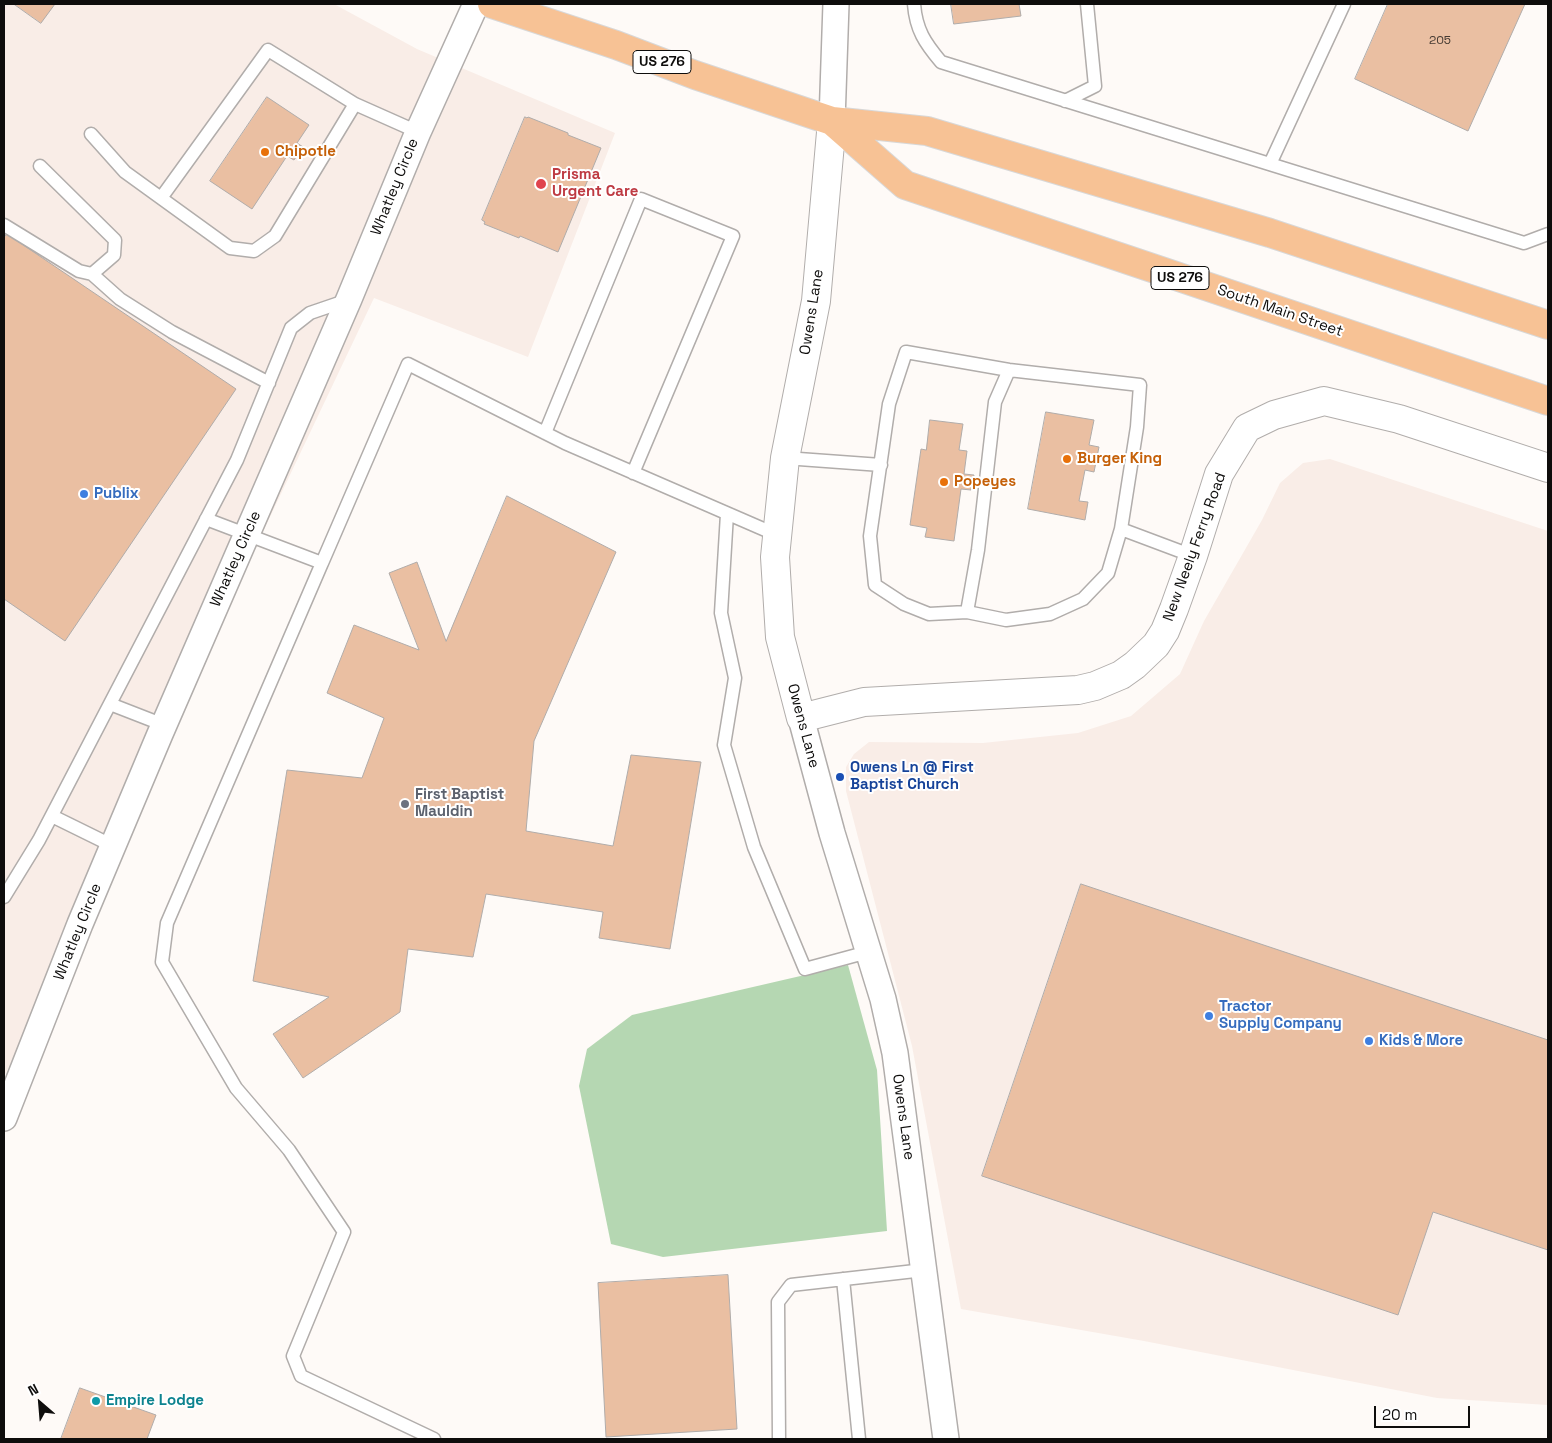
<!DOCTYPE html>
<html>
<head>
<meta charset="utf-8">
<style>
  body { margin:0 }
  #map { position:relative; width:1552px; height:1443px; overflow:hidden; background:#fefaf7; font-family:"Space Grotesk",sans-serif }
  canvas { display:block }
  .frame { position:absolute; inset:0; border:5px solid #0e0d0c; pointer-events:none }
  .north { position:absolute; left:15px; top:1378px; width:50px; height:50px; -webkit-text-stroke:4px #fff; paint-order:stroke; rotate:333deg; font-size:14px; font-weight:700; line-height:20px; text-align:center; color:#0e0d0c }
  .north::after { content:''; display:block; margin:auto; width:18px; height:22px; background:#0e0d0c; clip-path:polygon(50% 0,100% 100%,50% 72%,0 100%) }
  .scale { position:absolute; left:1374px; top:1406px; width:96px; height:22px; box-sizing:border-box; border:2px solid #0e0d0c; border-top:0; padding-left:6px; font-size:15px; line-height:18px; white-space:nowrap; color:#0e0d0c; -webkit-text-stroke:4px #fff; paint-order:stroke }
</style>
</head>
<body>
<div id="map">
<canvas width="1552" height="1443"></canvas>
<div class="frame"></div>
<div class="north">N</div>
<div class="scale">20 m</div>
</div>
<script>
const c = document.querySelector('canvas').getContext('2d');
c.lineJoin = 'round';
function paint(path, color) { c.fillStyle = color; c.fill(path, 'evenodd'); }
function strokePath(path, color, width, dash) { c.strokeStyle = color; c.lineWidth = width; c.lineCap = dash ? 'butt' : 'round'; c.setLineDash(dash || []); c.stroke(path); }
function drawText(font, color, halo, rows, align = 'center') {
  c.font = font + ' "Space Grotesk",sans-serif'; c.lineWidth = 4; c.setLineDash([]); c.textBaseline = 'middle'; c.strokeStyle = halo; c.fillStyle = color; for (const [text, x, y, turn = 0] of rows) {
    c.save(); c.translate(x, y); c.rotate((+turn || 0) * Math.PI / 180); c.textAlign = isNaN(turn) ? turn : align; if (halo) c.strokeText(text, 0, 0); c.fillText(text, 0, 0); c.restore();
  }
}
paint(new Path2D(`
  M4,4H334L417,49L615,133L528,357L374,298L4,1077Z
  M1330,459L1548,531V1405L1437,1398L1144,1341L961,1309L912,1046L846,791V767L854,754L869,742L983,743L1078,733L1131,716L1180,674L1204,621L1262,520L1280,483L1303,463Z`), '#f9ede7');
paint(new Path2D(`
  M848,965L877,1070L887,1231L663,1257L611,1244L579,1086L587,1049L632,1015Z`), '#b5d7b2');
const building = new Path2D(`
  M14,4H55L41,23Z
  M951,4H1019L1021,16L954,24Z
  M1388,4H1525L1468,131L1355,79Z
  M267,97L309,125L297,143L303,147L294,160L287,156L252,209L210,181Z
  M525,117L527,118L528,117L568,133V135L601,148L558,252L520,236L519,238L484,224L485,222L482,220Z
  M7,234L236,389L65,641L4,599V238Z
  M1046,412L1094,420L1089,445L1099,447L1094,472L1085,470L1079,501L1088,502L1085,520L1028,509Z
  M930,420L963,424L959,450L967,451L964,474L974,475L971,490L961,489L954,541L925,537L927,528L910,525L921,449L926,450Z
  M507,496L616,552L534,741L526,831L613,846L631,755L701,762L670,949L599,938L603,912L486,894L473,957L408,949L400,1012L303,1078L273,1034L329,997L253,981L287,770L362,778L384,718L327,693L354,625L419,650L389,573L417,562L446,641Z
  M1081,884L1548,1040V1250L1433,1212L1398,1315L982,1176Z
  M728,1275L737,1429L606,1437L598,1283Z
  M80,1388L156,1415L147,1439H61Z`);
paint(building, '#eabfa2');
strokePath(building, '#b0acaa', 1);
const service = new Path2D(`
  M914,4C916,30 925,43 941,62L1524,243L1548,234
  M1065,101L1095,86L1087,4
  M91,134L125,172L230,248L254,251L275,236L355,104
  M1270,164L1344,4
  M161,198L268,50L355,104L418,132
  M4,225L79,271L92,274L114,255L115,240L40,166
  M92,274L120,299L172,332L269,383
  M906,352L1009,370L1140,385L1137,427L1121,529L1108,573L1083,599L1050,614L1006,620L967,612L929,614L904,604L875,585L870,536L889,404Z
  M545,433L641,199L733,236L633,473
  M785,458L881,465
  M727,514L721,613L735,678L724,745L754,847L805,969L868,952
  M206,519L322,563L408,364L565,443L777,535
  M1121,529L1193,556
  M322,563L167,923L162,962L236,1088L289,1150L344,1232L293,1356L301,1376L434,1439
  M967,612L978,550L995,402L1009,370
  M110,704L164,725
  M52,816L113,846
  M4,897L39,840L237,460L291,328L310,313L348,300
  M843,1279L859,1439
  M779,1439L778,1302L791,1285L924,1270`);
const minor = new Path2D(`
  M832,121L836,4
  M801,718L832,833L883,999L895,1053L946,1439
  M4,1118L80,924L160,734L349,299L418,132L476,4`);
const tertiary = new Path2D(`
  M832,121L816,301L785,458L775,557L780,637L801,718L864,702L1078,690L1095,686L1121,675L1135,665L1156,645L1165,631L1174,609L1193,556L1219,474L1247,428L1274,415L1324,401L1399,419L1548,468`);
const primary = new Path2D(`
  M492,4L616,45L695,75L832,121L927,131L1270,233L1548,325
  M832,121L905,185L1548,401`);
strokePath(service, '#b1adab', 15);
strokePath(minor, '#b1adab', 28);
strokePath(tertiary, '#b1adab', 30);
strokePath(primary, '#d8d8d8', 30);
strokePath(service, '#fff', 12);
strokePath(minor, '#fff', 25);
strokePath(tertiary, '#fff', 28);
strokePath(primary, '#f7c295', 28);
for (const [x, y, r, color] of [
  [265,152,5,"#e8710a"],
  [541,184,6,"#e0444e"],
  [1067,459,5,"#e8710a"],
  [944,482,5,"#e8710a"],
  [84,494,5,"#3f7fe0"],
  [840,777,5,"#1a4fb4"],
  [405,804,5,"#6b7280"],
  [1209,1016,5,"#3f7fe0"],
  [1369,1041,5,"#3f7fe0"],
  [96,1401,5,"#0f9aa8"]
]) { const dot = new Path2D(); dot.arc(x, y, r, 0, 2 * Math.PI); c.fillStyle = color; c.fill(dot); strokePath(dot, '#fff', 2); }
drawText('12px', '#453a32', null, [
  ["205",1440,41]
]);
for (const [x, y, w] of [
  [662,62,58],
  [1180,278,58]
]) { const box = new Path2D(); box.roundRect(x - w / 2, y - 11.5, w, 23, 4); c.fillStyle = '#fff'; c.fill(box); strokePath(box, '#0e0d0c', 1); }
drawText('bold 14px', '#0e0d0c', null, [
  ["US 276",662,62],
  ["US 276",1180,278]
]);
drawText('bold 15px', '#c56008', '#fff', [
  ["Chipotle",275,152],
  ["Burger King",1077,459],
  ["Popeyes",954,482]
], 'left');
drawText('bold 15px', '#be3a42', '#fff', [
  ["Prisma",552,175],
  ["Urgent Care",552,192]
], 'left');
drawText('15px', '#0e0d0c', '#fff', [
  ["Whatley Circle",395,187,-68],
  ["South Main Street",1280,311,19],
  ["Owens Lane",812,312,-81],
  ["New Neely Ferry Road",1195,547,-70],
  ["Whatley Circle",236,559,-66],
  ["Owens Lane",803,726,75],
  ["Whatley Circle",78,932,-68],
  ["Owens Lane",903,1117,82]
]);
drawText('bold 15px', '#366cbe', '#fff', [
  ["Publix",94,494],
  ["Tractor",1219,1007],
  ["Supply Company",1219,1024],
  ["Kids & More",1379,1041]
], 'left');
drawText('bold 15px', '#164399', '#fff', [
  ["Owens Ln @ First",850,768],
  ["Baptist Church",850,785]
], 'left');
drawText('bold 15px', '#5b616d', '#fff', [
  ["First Baptist",415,795],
  ["Mauldin",415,812]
], 'left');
drawText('bold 15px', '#0d838f', '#fff', [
  ["Empire Lodge",106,1401]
], 'left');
</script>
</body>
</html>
